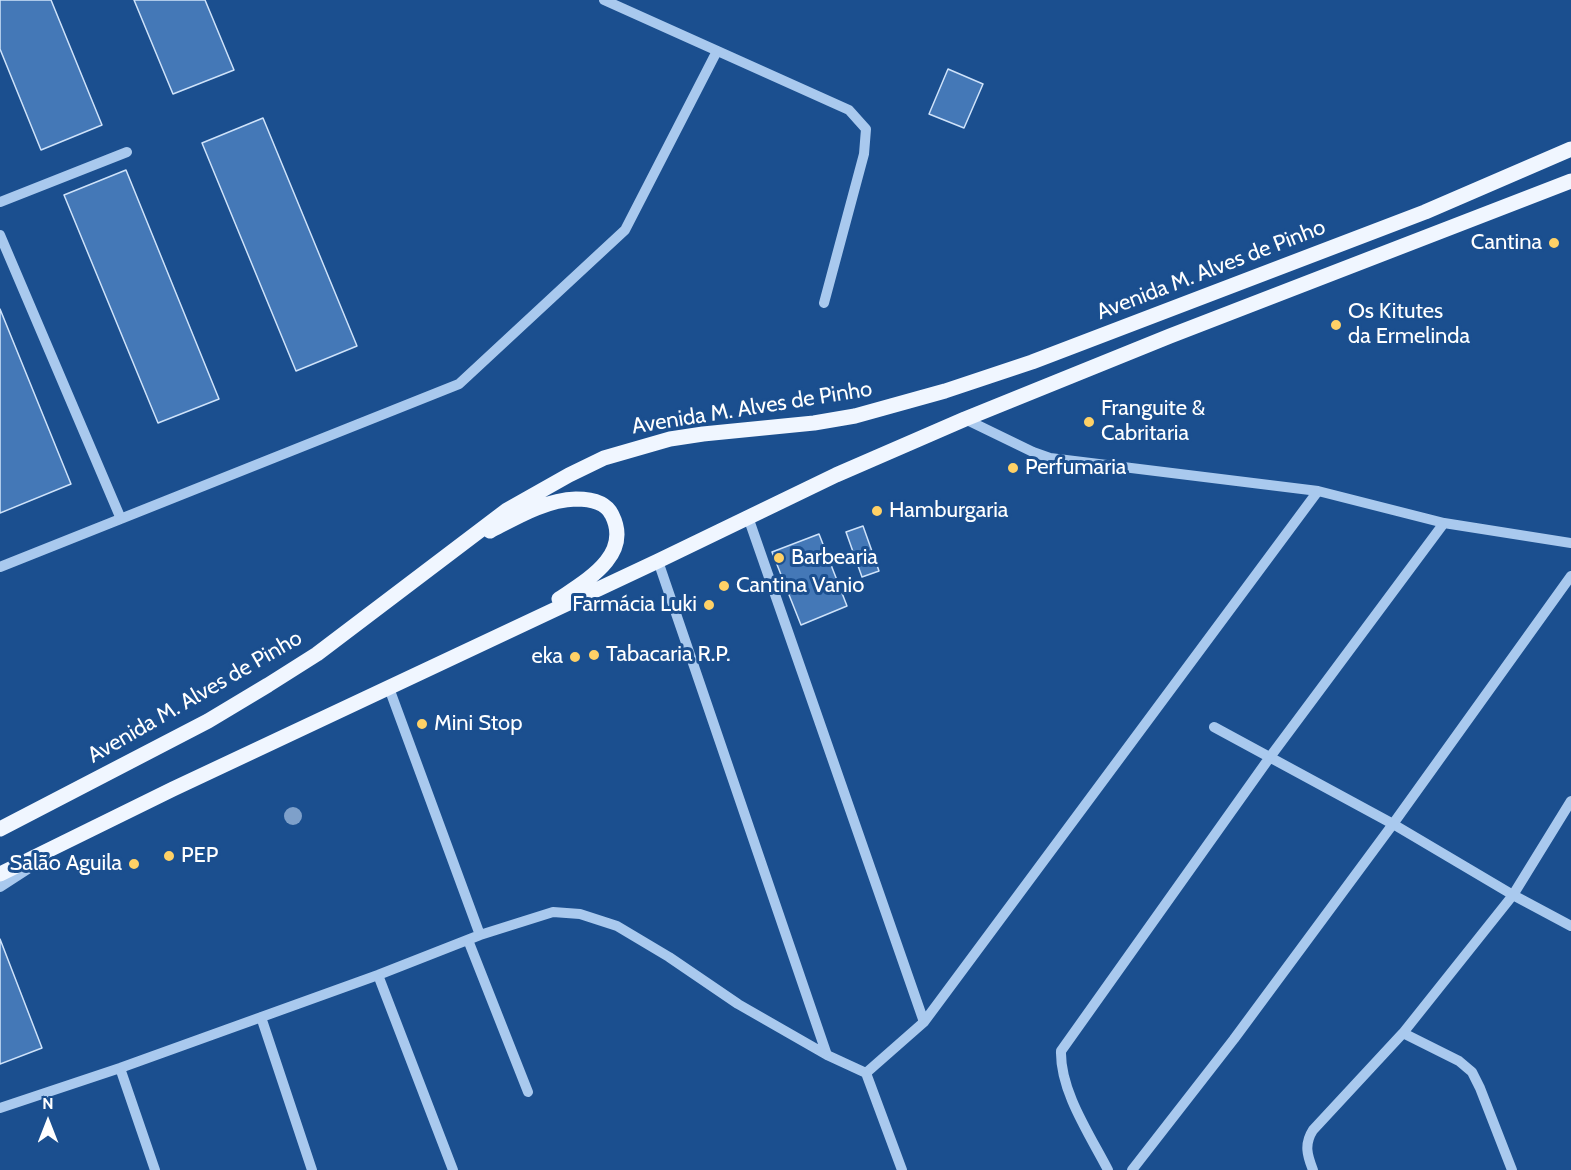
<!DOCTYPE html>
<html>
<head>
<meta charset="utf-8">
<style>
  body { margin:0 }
  #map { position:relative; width:1571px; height:1170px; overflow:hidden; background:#1b4f8f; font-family:Cabin,sans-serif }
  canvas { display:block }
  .north { position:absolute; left:18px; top:1092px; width:60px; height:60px; -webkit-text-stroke:4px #1b4f8f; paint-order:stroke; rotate:0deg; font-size:16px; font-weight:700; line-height:24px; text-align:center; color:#fff }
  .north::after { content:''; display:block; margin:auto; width:21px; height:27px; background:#fff; clip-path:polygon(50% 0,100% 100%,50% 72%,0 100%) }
</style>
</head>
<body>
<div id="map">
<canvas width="1571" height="1170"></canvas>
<div class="north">N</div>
</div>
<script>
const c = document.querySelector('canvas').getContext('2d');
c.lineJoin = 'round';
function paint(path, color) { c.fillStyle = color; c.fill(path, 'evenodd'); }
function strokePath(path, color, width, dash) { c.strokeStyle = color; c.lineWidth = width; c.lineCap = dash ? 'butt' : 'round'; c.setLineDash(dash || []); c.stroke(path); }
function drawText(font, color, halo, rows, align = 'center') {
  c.font = font + ' Cabin,sans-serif'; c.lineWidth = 6; c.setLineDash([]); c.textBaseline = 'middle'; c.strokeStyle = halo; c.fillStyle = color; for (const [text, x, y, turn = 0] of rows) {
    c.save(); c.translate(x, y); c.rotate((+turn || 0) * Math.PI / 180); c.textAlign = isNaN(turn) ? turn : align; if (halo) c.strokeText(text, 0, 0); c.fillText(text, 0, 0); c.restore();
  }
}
const building = new Path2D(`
  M0,0H51L102,125L41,150L0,49Z
  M134,0H205L234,70L173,94Z
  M948,69L983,84L964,128L929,114Z
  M263,118L357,346L296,371L202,143Z
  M126,170L219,399L158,423L64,195Z
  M0,309L71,484L0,513Z
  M863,526L879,571L862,577L846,532Z
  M819,534L847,606L801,625L772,552Z
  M0,939L42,1048L0,1064Z`);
paint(building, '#4478b7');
strokePath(building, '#cfe3fa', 1.5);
strokePath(new Path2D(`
  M604,0L849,110L866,129L864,154L824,303
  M0,202L127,152
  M0,235L121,519
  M965,419L1033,452L1050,458L1318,491L1444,523L1571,543
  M748,517L924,1022
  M658,561L827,1055
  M0,567L459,384L625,230L717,51
  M389,688L480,935
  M1214,727L1393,824L1571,576
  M0,887L37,863
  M468,940L528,1092
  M378,975L453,1170
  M261,1017L312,1170
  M1403,1033L1459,1061L1472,1072L1480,1088L1512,1170
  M120,1068L155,1170
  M866,1073L924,1022L1318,491
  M0,1108L120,1068L378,975L480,935L553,912L580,914L617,926L669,957L738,1004L827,1055L866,1073L902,1170
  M1108,1170C1090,1135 1060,1091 1061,1051L1270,757L1444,523
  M1132,1170L1234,1039L1393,824L1513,895L1571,926
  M1313,1170C1307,1155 1304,1144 1313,1130L1403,1033L1513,895L1571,801`), '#a9c9ee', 10);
strokePath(new Path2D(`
  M490,531C517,517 545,500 576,499C590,499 606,502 612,515C632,555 587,580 559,599
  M0,829L208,721L268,685L317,654L507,510L569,475L604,458L670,439L703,434L814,423L855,416L945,391L1032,362L1425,212L1571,149
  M0,874L173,789L658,561L836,475L965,419L1170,336L1571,181`), '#f0f6ff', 15);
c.fillStyle = '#7ea0ca';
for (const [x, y] of [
  [293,816]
]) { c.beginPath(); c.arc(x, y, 9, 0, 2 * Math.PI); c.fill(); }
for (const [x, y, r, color] of [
  [1554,243,6,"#ffd166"],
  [1336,325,6,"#ffd166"],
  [1089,422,6,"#ffd166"],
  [1013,468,6,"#ffd166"],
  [877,511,6,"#ffd166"],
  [779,558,6,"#ffd166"],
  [724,586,6,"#ffd166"],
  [709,605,6,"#ffd166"],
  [594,655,6,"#ffd166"],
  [575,657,6,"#ffd166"],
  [422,724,6,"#ffd166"],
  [169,856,6,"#ffd166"],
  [134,864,6,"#ffd166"]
]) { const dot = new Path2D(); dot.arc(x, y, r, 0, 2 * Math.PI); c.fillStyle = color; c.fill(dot); strokePath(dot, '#1b4f8f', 2); }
drawText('22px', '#fff', '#1b4f8f', [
  ["Cantina",1542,243,"right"],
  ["Os Kitutes",1348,312],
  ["da Ermelinda",1348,337],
  ["Franguite &",1101,409],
  ["Cabritaria",1101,434],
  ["Perfumaria",1025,468],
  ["Hamburgaria",889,511],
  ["Barbearia",791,558],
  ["Cantina Vanio",736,586],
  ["Farmácia Luki",697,605,"right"],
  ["Tabacaria R.P.",606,655],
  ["eka",563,657,"right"],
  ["Mini Stop",434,724],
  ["PEP",181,856],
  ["Salão Aguila",122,864,"right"]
], 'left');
drawText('22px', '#fff', '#1b4f8f', [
  ["Avenida M. Alves de Pinho",1211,270,-21],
  ["Avenida M. Alves de Pinho",752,408,-9],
  ["Avenida M. Alves de Pinho",195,697,-30]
]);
</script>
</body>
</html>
